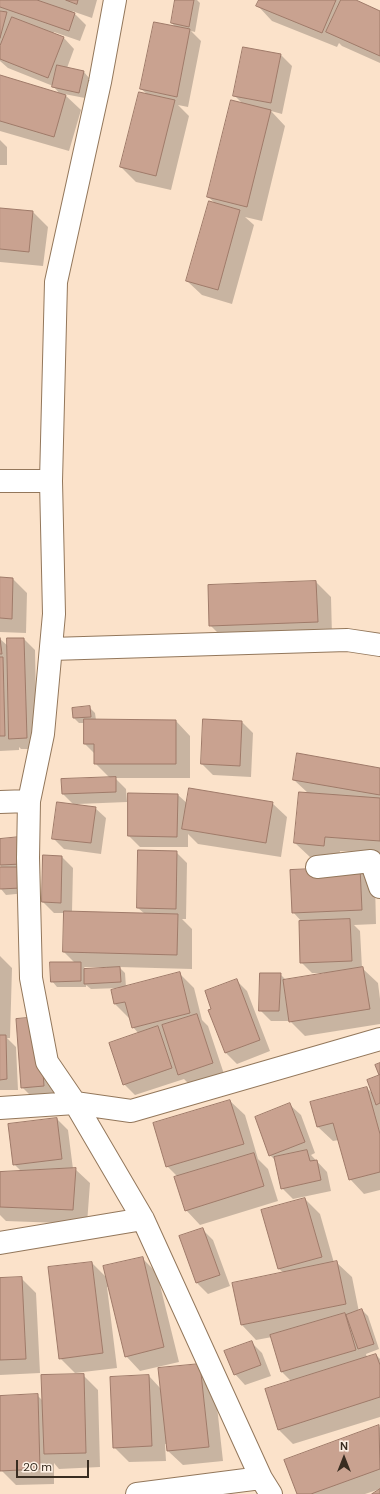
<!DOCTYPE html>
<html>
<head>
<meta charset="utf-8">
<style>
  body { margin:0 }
  #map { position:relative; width:380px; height:1494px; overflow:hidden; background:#fbe2ca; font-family:"DM Sans",sans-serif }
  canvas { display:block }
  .north { position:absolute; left:324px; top:1438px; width:40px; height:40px; -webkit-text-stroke:3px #fff2e6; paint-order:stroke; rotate:0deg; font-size:11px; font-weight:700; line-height:16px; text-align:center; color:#392d21 }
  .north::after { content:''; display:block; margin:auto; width:14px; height:18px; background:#392d21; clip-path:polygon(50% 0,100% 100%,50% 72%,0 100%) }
  .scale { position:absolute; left:16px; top:1460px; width:73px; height:18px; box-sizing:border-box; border:2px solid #392d21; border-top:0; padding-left:5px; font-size:12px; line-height:14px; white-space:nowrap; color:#392d21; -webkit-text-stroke:3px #fff2e6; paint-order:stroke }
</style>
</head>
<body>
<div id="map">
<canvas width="380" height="1494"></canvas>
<div class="north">N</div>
<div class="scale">20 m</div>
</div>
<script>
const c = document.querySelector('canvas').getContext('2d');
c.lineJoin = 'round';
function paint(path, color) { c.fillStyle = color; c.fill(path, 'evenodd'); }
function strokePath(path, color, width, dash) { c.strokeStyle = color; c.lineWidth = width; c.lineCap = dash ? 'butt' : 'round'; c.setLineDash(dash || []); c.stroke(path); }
paint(new Path2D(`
  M0,0H97L92,18L72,11L86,25L80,41L54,32L53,34L64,38L74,49L67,68L84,72L89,78L85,98L64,94L81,110L69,151L0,131V76L60,94L53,86L8,68L0,61Z
  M176,0H197L200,3L195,32L191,31L201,41L188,107L178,105L189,116L171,190L136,182L121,167L147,94L141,89L176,28L172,23Z
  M260,0H354L380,12V63L342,46L339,43L337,47L272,21L258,6Z
  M281,55L292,66L282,114L271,111L285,126L262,221L245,217L254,225L232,304L202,295L187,281L216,204L208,197L244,105L234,95Z
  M0,140L7,147V165H0Z
  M0,209L33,212L48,227L43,266L0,262Z
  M0,578L13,579L27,593L26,633L0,632Z
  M316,582L331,597L332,636L225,640L210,625Z
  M0,639L8,646L24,639L35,650L37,749H21L19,747V750L0,751Z
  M90,708L95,713L96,720L176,721L190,736V778H115L126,789L127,802L78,804V805L95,808L106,818L101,854L64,849L53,838L74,805L63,794L110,778L95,763V754L85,744V723H79L74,718Z
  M204,720L242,722L253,733L251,777L213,775L202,764Z
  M380,769V854L340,851L339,860L310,857L295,843L308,793L294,780Z
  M178,795L188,804L272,803L287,817L281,857L198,844L188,834V847H140L129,836Z
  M20,838L26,893L6,895L1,889L0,840Z
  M176,852L187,863L186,919H182L192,929V969L119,967L125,973L126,987L180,974L194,988L202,1020L208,1026L224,1074L190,1085L184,1079L135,1095L124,1084L139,1034L133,1027L130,1019L115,1004L112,991L120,989L119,988L91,989L86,985V987H57L52,981L75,963L64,952L65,913H54L43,902L44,856L62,857L73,868L72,912L145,914L138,908ZM84,967H107V969L86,970Z
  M360,868L375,883L376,924L354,925L360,931L362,968L378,983L380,999V1024L305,1036L290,1021H271L260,1010L280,974L286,980L324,974V973H312L301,962L302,922L293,912Z
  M0,956L12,968L10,1038H7L16,1047L18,1090H0Z
  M236,980L247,991L270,1051L237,1064L226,1053L210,1011L213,1009Z
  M49,1029L54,1097L33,1098L22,1087Z
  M380,1076V1190L364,1194L350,1179L339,1140L333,1141L318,1127L311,1103L367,1088L373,1094Z
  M230,1101L245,1115L258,1159L268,1169L278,1201L200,1225L186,1210L178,1177L167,1166Z
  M290,1105L301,1115L315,1153L311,1155L327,1172L331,1191L293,1199L282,1188L276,1161L270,1155Z
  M57,1119L68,1130L73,1169H75L90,1183L87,1224L6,1221L0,1215V1173L22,1172L14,1164Z
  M305,1199L320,1214L334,1263H337L352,1277L359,1312L362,1310L368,1316L379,1349L366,1354L367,1358L376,1355L380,1359V1417L293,1444L279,1430L292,1382L282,1372L272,1337L256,1340L242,1325L233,1284L284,1273L279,1269Z
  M202,1229L213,1240L230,1286L208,1294L197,1283L181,1237Z
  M142,1258L157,1273L179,1362L140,1371L126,1356L109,1287H107L117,1368L75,1373L60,1358L92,1263L107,1278Z
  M21,1278L36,1293L40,1373L0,1375V1279Z
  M251,1342L262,1353L271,1376L245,1385L235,1374Z
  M199,1365L214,1379L223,1461L183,1465L168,1451L167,1444H165L166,1461L129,1462L114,1447L149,1376L161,1389Z
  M83,1375L98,1390L100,1467L59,1469L54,1463V1484L16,1485L1,1470L0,1397L37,1395L43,1401Z
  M379,1426L380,1428V1489L365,1494H298Z`), '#0003');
const building = new Path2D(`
  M0,0H37L75,13L69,31L0,7Z
  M66,0H78L77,4Z
  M175,0H194L189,27L171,23Z
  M259,0H336L322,33L256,6Z
  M341,0H356L380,11V56L326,32Z
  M0,11L7,12L0,38Z
  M12,17L64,37L48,78L0,59V46Z
  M154,22L190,29L177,97L140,89Z
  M243,47L281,54L271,103L233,96Z
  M57,65L84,71L79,93L52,87Z
  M0,75L66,95L54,137L0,121Z
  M139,92L175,100L156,176L120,167Z
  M231,100L271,110L247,207L207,197Z
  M209,201L240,210L218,290L186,281Z
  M0,208L33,211L29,252L0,249Z
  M0,577L13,578L12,619L0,618Z
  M316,581L318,622L209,626L208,585Z
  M0,638L2,654H0Z
  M7,638H24L27,738L9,739Z
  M0,657H3L5,736H0Z
  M90,706L91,717L73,718L72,708Z
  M84,719L176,720V764H94V744H84Z
  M203,719L242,721L240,766L201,764Z
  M297,753L380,768V795L293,780Z
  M116,777V792L62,794L61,779Z
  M189,788L273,802L266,843L182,829Z
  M299,792L380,798V841L325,837L324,846L294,843Z
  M128,793L178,794L177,837L128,836Z
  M57,802L96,807L91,843L52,839Z
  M20,837L22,864L0,865V839Z
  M138,850L177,851L176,909L137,908Z
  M43,855L62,856L61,903L42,902Z
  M0,867H20L21,888L0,889Z
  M360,867L362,910L292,913L290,870Z
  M64,911L178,914L177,955L63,952Z
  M350,919L352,961L300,963L299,921Z
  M50,962H81V981L51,982Z
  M120,967L121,982L84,984V969Z
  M363,967L370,1009L289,1022L283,980Z
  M180,972L190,1013L132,1028L125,1002L114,1004L111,990Z
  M260,973H281L279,1011H259Z
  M237,979L260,1040L225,1053L208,1010L211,1009L205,991Z
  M197,1014L213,1063L178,1075L162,1025Z
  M39,1017L44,1086L21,1088L16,1019Z
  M158,1026L172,1068L123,1085L109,1043Z
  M0,1035H6L7,1079L0,1080Z
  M380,1063V1074L379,1075L375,1065Z
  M380,1075V1103L376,1105L367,1080Z
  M367,1087L380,1134V1172L349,1180L333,1123L317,1127L310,1102Z
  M230,1100L244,1144L166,1167L153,1123Z
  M290,1103L305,1142L269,1156L255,1117Z
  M57,1118L62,1159L13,1165L8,1124Z
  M307,1150L310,1161L317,1160L321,1180L281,1189L274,1157Z
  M254,1153L264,1186L185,1211L174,1177Z
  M76,1168L73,1210L0,1207V1172Z
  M305,1198L322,1257L278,1269L261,1210Z
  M203,1228L220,1275L196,1283L179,1236Z
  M143,1257L164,1347L125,1357L103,1266Z
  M337,1261L346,1304L241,1325L232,1283Z
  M92,1262L103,1353L59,1359L48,1267Z
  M22,1277L26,1359L0,1360V1278Z
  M362,1309L374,1344L358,1349L346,1315Z
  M345,1313L356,1350L281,1372L270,1335Z
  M252,1341L261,1365L234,1375L224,1351Z
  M376,1354L380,1365V1397L278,1430L265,1389Z
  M200,1364L209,1447L167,1451L158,1368Z
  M84,1374L86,1453L44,1454L41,1375Z
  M149,1375L152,1446L113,1448L110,1377Z
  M38,1394L40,1469L0,1471V1396Z
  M379,1425L380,1469L311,1494H297L284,1460Z
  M380,1489V1494H372Z`);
paint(building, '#c9a290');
strokePath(building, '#9f7a69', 1);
const minor = new Path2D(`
  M115,0L100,82L56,282L51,481L54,614L43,734L29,801L28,858L31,978L47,1062L75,1103L143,1219L261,1478L271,1494
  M0,481H51
  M51,649L347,640L380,645
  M0,802L29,801
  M317,867L371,861L380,887
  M0,1108L75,1103L131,1111L380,1039
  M0,1243L143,1219
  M137,1494L261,1478`);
strokePath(minor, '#93775b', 24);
strokePath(minor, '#fff', 22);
</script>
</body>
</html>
